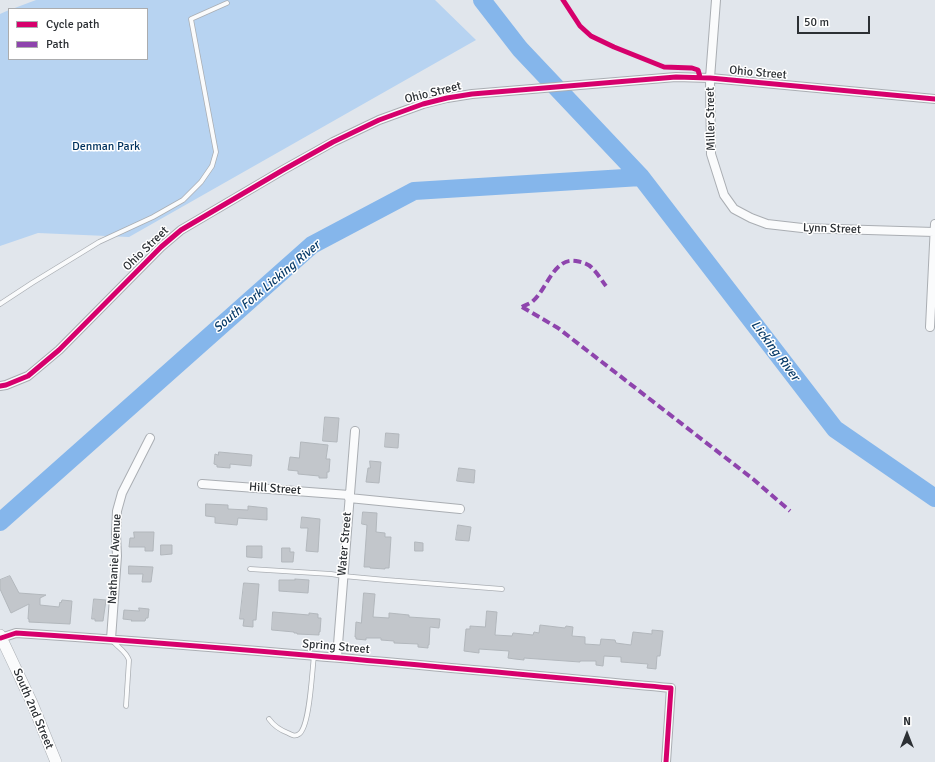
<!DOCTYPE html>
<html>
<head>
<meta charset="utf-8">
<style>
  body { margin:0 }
  #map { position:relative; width:935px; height:762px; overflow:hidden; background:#e1e6ec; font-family:Signika,sans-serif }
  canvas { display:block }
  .legend { position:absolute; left:8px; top:8px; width:140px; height:52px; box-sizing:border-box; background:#fff; border:1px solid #abacae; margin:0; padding:5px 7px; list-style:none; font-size:12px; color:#2c3034 }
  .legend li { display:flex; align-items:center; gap:8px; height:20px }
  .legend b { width:20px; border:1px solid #abacae }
  .north { position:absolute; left:887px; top:714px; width:40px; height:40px; -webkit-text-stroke:3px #fff; paint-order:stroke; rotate:0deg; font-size:11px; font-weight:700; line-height:16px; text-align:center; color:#2c3034 }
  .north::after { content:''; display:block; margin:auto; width:14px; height:18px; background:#2c3034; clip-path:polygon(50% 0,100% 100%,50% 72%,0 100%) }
  .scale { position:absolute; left:797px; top:16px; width:73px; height:18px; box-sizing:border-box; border:2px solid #2c3034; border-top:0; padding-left:5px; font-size:12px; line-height:14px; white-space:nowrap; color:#2c3034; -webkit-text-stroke:3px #fff; paint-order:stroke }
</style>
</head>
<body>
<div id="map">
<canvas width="935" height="762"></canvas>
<ul class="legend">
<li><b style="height:5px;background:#d6006c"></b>Cycle path</li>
<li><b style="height:5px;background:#8e44ad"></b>Path</li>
</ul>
<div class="north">N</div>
<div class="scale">50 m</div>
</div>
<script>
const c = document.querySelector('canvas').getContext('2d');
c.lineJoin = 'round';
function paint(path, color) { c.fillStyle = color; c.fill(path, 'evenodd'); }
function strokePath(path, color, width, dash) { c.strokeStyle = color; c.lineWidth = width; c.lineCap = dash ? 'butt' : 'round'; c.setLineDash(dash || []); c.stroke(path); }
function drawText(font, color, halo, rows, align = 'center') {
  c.font = font + ' Signika,sans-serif'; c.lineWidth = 3; c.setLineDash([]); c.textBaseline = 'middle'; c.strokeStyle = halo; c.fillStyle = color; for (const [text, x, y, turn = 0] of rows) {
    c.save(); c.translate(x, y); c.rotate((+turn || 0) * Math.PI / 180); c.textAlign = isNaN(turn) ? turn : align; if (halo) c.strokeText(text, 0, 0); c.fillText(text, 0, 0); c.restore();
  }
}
paint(new Path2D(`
  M36,0H435L476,40L129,237L38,233L0,246V14L9,10V59H147V9H12Z`), '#b7d3f1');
strokePath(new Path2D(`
  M482,0L520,49L641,177L835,429L935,498
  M0,522L312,245L414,191L641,177`), '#85b6eb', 18);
const building = new Path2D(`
  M325,417L339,418L337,442L323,441Z
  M386,433L399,434L398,448L385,447Z
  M301,442L328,445L326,459H330L329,472H327V478H319V476L298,474V471L288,470L290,457L299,458Z
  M219,452L252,455L251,466L230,464V468L217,467V465L214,464L215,454L218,455Z
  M370,461L381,462L379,483L366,482L368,468H370Z
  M459,468L475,470L474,483L457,481Z
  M206,504L228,505V509L248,510V506L267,508V520L238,518L237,525L215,523V517L206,516Z
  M363,512L377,513L376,532L385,533V537H391L389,568H385V569L370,568V567H364L367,525L362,524Z
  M302,517L320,519L318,552L306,551L308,528H301Z
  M458,525L471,527L469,541L456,540Z
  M134,532H154L153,551H145V547H129L130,538H134Z
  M415,542L423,543V551H415Z
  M161,545H172V554L161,555Z
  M247,546H262V558L247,557Z
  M282,548H290V552H294L293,562H282Z
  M129,566L153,567L151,582H142L143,574H129Z
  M10,576L19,593L46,595L40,598V605L59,607L60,602L61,603L62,600L72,601L70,624L29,622V619H28L29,604L11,613L0,589V580Z
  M295,579L309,580L308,593L279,591V580H295Z
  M244,583L259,584L256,620H253V627L243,626L244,619H240Z
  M364,593L375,594L373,617L389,618V613L409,615V617L440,619L439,628L430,627L429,645H428V648L418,647V644L394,643V641L381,640V638H366V640L356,639V637H355L356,622L361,623Z
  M94,599L106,600L103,621H95V619H92Z
  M139,608L149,609L148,618H146L145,621H131L132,620L123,619L124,610L139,611Z
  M487,611L497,612L495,635L512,636L513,633L533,635L534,632L539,633L540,625L565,628L566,626L573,627L572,636L585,637V644L600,645L601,639L615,640L616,643L631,645L633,632L652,634V630L663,631L660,656H657L656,669L647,668L648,664L621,662V657L604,656L603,666L596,665V661H580V662L524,658V660L515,659L508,658L509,651L479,649V653L464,651L466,629H470V626L485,627Z
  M273,612L309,615V613L318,614V618H321L320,632H319V635L297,634V633H294V632L272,630Z`);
paint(building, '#c2c6cb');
strokePath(building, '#b2b7bc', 1);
const lane = new Path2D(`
  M0,304L32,283L99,242L153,217L183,200L201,182L212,166L216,152L191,19L227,3
  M250,569L331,574L343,576L386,580L502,589
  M112,640C117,647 126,651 129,660L126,706
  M269,719C274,726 280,730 288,733C292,735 295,737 299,734C310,727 312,670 314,656`);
const street = new Path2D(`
  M716,0L710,78L711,154L724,195L734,209L751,218L767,224L802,228L934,232
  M930,327L935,224
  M0,386L6,385L28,376L59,350L161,247L181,230L283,170L333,142L379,120L423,104L447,98L472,94L676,77L710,78L935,99
  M202,484L349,495
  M349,498L460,509
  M1,638L16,633C234,647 452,668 671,688L666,762
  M111,639L117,556L116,534L117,511L122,493L150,438
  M337,657L355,431`);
const secondary = new Path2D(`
  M0,635L32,703L56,762`);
strokePath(lane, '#aaaeb3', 5.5);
strokePath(street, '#aaaeb3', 10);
strokePath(secondary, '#aaaeb3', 12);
strokePath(lane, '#fafbfc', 4);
strokePath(street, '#fafbfc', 8);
strokePath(secondary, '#fafbfc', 11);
strokePath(new Path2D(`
  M522,307L558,328L753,479L790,511
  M522,307C525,305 530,304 533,301C547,289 554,257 576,261C582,262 589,264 593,269C598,274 602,281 606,286`), '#8e44ad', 4, [8, 4]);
strokePath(new Path2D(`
  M563,0L580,26L591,36L614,47L664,67L692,68L698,70L700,77
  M0,386L6,385L28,376L59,350L161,247L181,230L283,170L333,142L379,120L423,104L447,98L472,94L676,77L710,78L935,99
  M1,638L16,633C234,647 452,668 671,688L666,762`), '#d6006c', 5);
drawText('12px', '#2c3034', '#fff', [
  ["Ohio Street",758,73,5],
  ["Ohio Street",433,93,-14],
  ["Miller Street",711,119,-91],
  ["Lynn Street",832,229,2],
  ["Ohio Street",146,249,-44],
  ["Hill Street",275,489,4],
  ["Water Street",345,544,-85],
  ["Nathaniel Avenue",115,559,-87],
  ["Spring Street",336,647,5],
  ["South 2nd Street",33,709,67]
]);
drawText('12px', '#00325e', '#fff', [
  ["Denman Park",106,147]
]);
drawText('italic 13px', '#093c6a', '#fff', [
  ["South Fork Licking River",267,287,-40],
  ["Licking River",775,351,53]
]);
</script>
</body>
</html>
